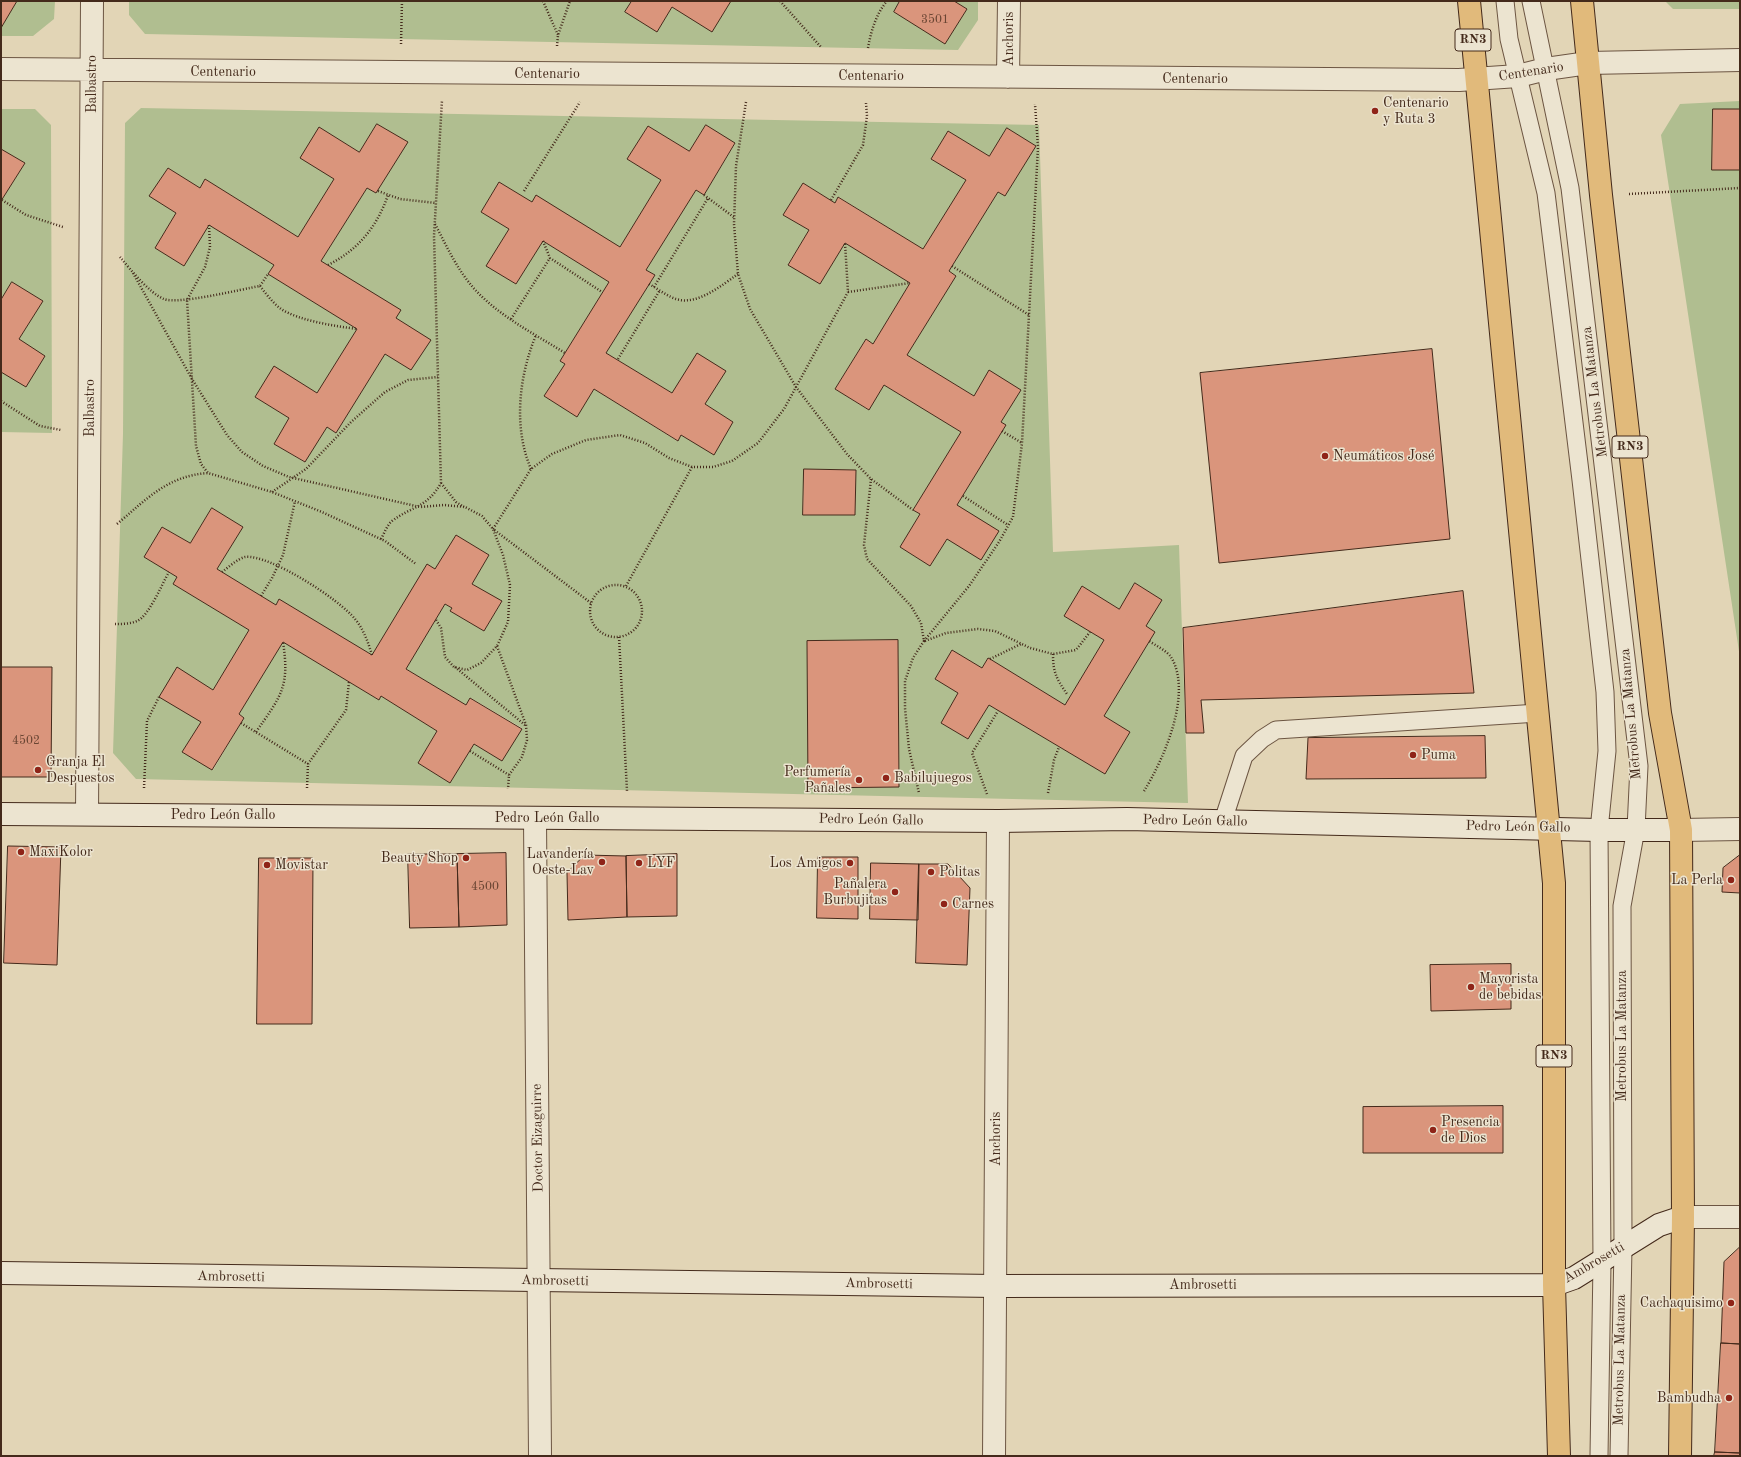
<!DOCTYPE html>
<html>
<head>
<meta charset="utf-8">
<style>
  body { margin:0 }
  #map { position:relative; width:1741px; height:1457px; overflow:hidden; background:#e2d5b6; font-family:"Old Standard TT",serif }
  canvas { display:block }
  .frame { position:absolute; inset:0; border:2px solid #442a1b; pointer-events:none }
</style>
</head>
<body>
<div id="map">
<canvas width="1741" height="1457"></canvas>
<div class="frame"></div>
</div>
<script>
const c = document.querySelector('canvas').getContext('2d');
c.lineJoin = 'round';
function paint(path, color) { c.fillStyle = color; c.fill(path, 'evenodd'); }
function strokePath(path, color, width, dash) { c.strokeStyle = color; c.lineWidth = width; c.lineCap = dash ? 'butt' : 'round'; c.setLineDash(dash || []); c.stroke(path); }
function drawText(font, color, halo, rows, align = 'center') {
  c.font = font + ' "Old Standard TT",serif'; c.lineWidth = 3; c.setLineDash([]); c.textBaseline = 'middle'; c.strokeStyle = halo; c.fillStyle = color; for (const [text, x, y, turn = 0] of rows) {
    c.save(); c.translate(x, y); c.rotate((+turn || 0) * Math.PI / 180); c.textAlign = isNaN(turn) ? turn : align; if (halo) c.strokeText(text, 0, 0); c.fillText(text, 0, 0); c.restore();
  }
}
paint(new Path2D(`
  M17,1H55L54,19L33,36H1V28Z
  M129,1H632L625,12L657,32L672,7L712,31L731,1H900L894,12L945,44L967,9L954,1H978V20L958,50L145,34L129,15Z
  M1665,1H1740V9H1673Z
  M1740,101V658L1661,135L1680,104Z
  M141,108L1039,125L1053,552L1179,545L1188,803L136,779L113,753L123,434L125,123ZM377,124L407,142L376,193L367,188L321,261L396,318L430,340L411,370L385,354L336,433L327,427L304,462L274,444L289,418L255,397L274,367L317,393L357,329L268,274L274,265L209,225L184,266L155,248L176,213L150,196L168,168L200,188L205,179L298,237L334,179L319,127L359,152ZM706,125L735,144L704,195L696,190L646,270L655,275L606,353L672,393L705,404L733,422L714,454L681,435L677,441L594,389L577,417L544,396L565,364L560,361L609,282L543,241L516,284L487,266L509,229L481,212L499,182L532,202L620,247L661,180L627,159L648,126L689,151ZM1007,128L1036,146L1005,196L998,192L949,271L956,276L907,355L974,396L989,371L1021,390L1001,422L1006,425L957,505L947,539L930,566L900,547L920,514L913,510L961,432L884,385L868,410L835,389L865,340L873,344L910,283L845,243L820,284L788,264L809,230L783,215L803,183L835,203L839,197L923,249L966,180L931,159L948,131L989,156ZM804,469L856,470L855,515H803ZM212,508L243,527L217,569L276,605L279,600L372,655L427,565L435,569L456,535L489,555L472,584L502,602L484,631L450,611L452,608L445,604L406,669L466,705L471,698L522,728L502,761L474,744L450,783L418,763L437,731L381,696L379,700L283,642L239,714L244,718L213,770L182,752L201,722L177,668L213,690L249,630L173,584L177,577L144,557L162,527L190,543ZM1135,583L1162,600L1146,626L1155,632L1104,716L1130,732L1105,774L989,705L968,739L941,723L958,693L935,679L952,650L982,668L987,659H990L1065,705L1104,640L1064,616L1082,586L1119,609ZM898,640L899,787L809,788L807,641Z
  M1,109H35L51,125L52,433L1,432V372L19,339L43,301L12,282L1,300V201L25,163L1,149Z`), '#b0be90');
const building = new Path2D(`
  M1,1H17L1,28Z
  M632,1H731L712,32L672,7L657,32L625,12Z
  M900,1H954L967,9L945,44L894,12Z
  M1713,109H1740V170H1712Z
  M377,124L408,142L376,193L367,188L321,261L401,310L396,318L431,340L411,370L385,354L336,433L327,427L305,462L274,444L289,418L255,397L274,366L317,393L357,329L268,274L274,265L209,225L184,266L155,248L176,213L149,196L168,168L200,188L205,179L298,237L334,179L300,158L319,127L359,152Z
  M706,125L735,143L704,195L696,190L646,270L655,275L606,353L672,393L697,353L726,371L705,404L733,422L714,455L681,435L678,441L594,389L577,417L544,396L565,364L560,361L609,282L543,241L516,284L486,266L509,229L481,212L499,182L532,202L536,195L620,247L661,180L627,159L648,126L689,151Z
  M1007,128L1036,146L1005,196L998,192L949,271L956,276L907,355L974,396L989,370L1021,390L1001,422L1006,425L957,505L999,531L981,560L947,539L930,566L900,547L920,514L913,510L961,432L884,385L869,410L835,389L866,339L873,344L910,283L845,243L820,284L788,265L809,230L783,215L803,183L835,203L838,197L923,249L966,180L931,159L948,131L989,156Z
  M1,149L25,163L1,201Z
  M12,282L43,301L19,339L45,356L26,387L1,372V300Z
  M1432,349L1450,539L1219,563L1200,373Z
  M804,469L856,470L855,515H803Z
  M212,508L243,527L217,569L276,605L279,599L372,655L427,564L435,569L456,535L489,555L472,584L502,601L484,631L450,611L452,608L445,604L406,669L466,705L470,698L522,729L502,761L474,744L450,783L418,763L437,731L381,696L379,700L283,642L239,714L244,718L212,770L182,752L201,722L159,697L177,667L213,690L249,630L173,584L177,577L144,557L162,527L190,543Z
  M1135,583L1162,600L1146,626L1155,632L1104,716L1130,732L1105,774L989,705L968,739L941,723L958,693L935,679L952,650L982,668L988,658L990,659L1065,705L1104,640L1064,616L1082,586L1119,609Z
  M1463,591L1474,693L1201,700L1204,733H1186L1183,628Z
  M898,640L899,787L808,788L807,641Z
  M1,667H52L51,777H1Z
  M1485,736L1486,778L1306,779L1308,738Z
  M8,846L61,847L57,965L4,963Z
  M506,853L507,925L459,927L457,854Z
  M408,854H457L459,927L410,928Z
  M677,854V916L627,917L626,856Z
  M585,855L626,856L627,917L568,920L567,873Z
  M1740,855V893L1722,892L1723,868Z
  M818,857H858V919L817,918Z
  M259,858H313L312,1024H257Z
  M871,863L919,864L918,920L870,919Z
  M919,864H948L970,888L967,965L916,963Z
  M1511,964V1009L1431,1011L1430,965Z
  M1503,1106V1153H1363V1107Z
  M1740,1247V1344L1721,1343L1724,1262Z
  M1721,1343L1740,1344V1453L1715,1452Z
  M1715,1452L1740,1453V1456H1714Z`);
paint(building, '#da957c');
strokePath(building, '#442a1b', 1);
const lane = new Path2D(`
  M1505,1L1509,39L1546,193L1581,480L1605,692L1607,751L1599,830L1602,1262L1599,1456
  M1531,1L1570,188L1639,766L1636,829L1622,906L1623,1247L1619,1456
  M1223,821L1244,756L1262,739L1276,730L1538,713`);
const street = new Path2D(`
  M1,69L1459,80L1518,76L1546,69L1588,63L1740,60
  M1008,77L1009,1
  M87,814L92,1
  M535,819L540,1456
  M1681,830L1740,829
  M1683,1217H1740
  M994,1456L998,821`);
const secondary = new Path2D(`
  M1,814L998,821L1127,819L1599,830H1681
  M1,1273L996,1286L1554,1285L1574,1278L1659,1225L1683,1217`);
const highway = new Path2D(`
  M1469,1L1554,883V1285L1559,1456
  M1582,1L1601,195L1660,713L1681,830L1683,1217L1680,1456`);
strokePath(lane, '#6c5542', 19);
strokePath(street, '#6c5542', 24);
strokePath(secondary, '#442a1b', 24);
strokePath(highway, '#442a1b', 24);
strokePath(new Path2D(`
  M543,1L558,35
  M780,1L821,47
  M401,44L402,1
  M557,46L558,35L570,1
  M868,48C871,31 876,14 887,1
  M746,102L736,166L734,224L738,274L750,309L796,387L847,454L871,479L913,510
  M378,191L400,199L436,203
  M524,191L580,102
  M1629,194L1740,188
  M704,195L735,218
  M2,200L26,215L63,227
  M831,200L863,145L867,116L866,103
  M435,224C446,245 456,267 471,285C495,314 533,333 565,353
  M209,225L210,247L205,267L187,300L196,446L201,464L208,473L272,492L322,512L385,541L416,564
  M543,241L550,258L602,292
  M120,257C131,270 149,293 164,299C178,305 242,289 260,286L268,274
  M328,265C358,250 377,227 388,195
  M952,266L1029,315
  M133,273L192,379L227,435L242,452L263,466L289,477L420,507L444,505L465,507L482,516L493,529L503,555L510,585L508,622L497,646L481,663L467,670L454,667L445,657L441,628L436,620
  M649,284C658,289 667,296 676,299C697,306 722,285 738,274
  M260,286C266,294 273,303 281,309C300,321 335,326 357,329
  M654,287L708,198
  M848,292L910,283
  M511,319L550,258
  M618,359L660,290
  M1,401L40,426L61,430
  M1002,431L1022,443
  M531,469C513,427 519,376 536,335
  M871,479L864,545L867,559L911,606L921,623L924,641L913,658L905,681V708L909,749L919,793
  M441,483L456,502L464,507
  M272,492L306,469L351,422L385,392L408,380L438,377
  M963,496L1008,525
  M117,524C147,499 167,476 208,473
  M381,539C384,534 387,525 392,521C412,506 427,508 441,483L434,236L442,100
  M222,572C229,567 237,559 245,557C270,554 340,600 355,619C364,630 368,642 372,655
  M590 611a26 26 0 1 1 52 0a26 26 0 1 1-52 0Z
  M626,586L692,467
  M261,596L272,578L283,555L295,501
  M591,603L493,529L531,469L552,454L586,440L620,435L645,443L669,458L692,467H713L732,461L758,443L784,409L848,292L845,243
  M115,624C122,624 130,624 137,621C149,616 162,584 169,572
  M619,637L627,791
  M924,641L969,586L999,542L1013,517L1022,443L1029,315L1038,147L1035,104
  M925,641L946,633L978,629L995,631L1030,648L1053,654L1076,650L1090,632
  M497,646L526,725L527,740L522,757L509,775L508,789
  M1053,654C1053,672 1056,678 1067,694
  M990,659L1021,644
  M455,667L525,725
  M241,723L308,764
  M256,732C281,696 290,687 283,642
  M470,751L509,775
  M144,788L147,721L159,697
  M307,788L308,764L346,710L349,682
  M1144,791C1164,759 1193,693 1171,657C1167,651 1155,645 1149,641
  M1048,793L1054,760L1059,747
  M987,794L972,753L998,711`), '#442a1b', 2.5, [1, 2]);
strokePath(lane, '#ece4d0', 17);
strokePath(street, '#ece4d0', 22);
strokePath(secondary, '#ece4d0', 22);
strokePath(highway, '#e1ba7b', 22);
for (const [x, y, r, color] of [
  [1375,111,4,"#8f2418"],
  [1325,456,4,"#8f2418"],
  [1413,755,4,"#8f2418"],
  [38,770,4,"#8f2418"],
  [886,778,4,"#8f2418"],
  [859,780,4,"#8f2418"],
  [21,852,4,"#8f2418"],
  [466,858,4,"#8f2418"],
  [602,862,4,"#8f2418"],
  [639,863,4,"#8f2418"],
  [850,863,4,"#8f2418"],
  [267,865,4,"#8f2418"],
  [931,872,4,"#8f2418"],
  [1731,880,4,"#8f2418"],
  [895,892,4,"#8f2418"],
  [944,904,4,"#8f2418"],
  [1471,987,4,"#8f2418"],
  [1433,1130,4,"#8f2418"],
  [1731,1303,4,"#8f2418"],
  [1729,1398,4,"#8f2418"]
]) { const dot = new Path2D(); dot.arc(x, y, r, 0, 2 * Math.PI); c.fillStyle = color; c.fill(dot); strokePath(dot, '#ece4d0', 1.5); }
drawText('12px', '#6a4533', null, [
  ["3501",935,20],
  ["4502",26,741],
  ["4500",485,887]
]);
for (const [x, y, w] of [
  [1473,40,36],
  [1630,447,36],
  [1554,1056,36]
]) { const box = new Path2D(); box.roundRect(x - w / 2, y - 11, w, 22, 3); c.fillStyle = '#ece4d0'; c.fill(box); strokePath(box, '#442a1b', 1); }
drawText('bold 13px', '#442a1b', null, [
  ["RN3",1473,40],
  ["RN3",1630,447],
  ["RN3",1554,1056]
]);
drawText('14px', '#442a1b', '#ece4d0', [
  ["Anchoris",1009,39,-90],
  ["Centenario",223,72],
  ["Centenario",1531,72,-9],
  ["Centenario",547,74],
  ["Centenario",871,76],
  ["Centenario",1195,79],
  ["Balbastro",92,84,-90],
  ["Metrobus La Matanza",1595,392,-97],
  ["Balbastro",90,408,-90],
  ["Metrobus La Matanza",1631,714,-95],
  ["Pedro León Gallo",223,815],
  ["Pedro León Gallo",547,818],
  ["Pedro León Gallo",871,820,1],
  ["Pedro León Gallo",1195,821,1],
  ["Pedro León Gallo",1518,827,1],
  ["Metrobus La Matanza",1622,1036,-90],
  ["Doctor Eizaguirre",538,1138,-91],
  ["Anchoris",996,1139,-90],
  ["Ambrosetti",1594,1263,-30],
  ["Ambrosetti",231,1277,1],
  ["Ambrosetti",555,1281,1],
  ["Ambrosetti",879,1284,1],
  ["Ambrosetti",1203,1285],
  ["Metrobus La Matanza",1620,1360,-89]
]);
drawText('14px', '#442a1b', '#ece4d0', [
  ["Centenario",1383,103],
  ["y Ruta 3",1383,119],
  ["Neumáticos José",1333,456],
  ["Puma",1421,755],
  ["Granja El",46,762],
  ["Despuestos",46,778],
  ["Perfumería",851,772,"right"],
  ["Pañales",851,788,"right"],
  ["Babilujuegos",894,778],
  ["MaxiKolor",29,852],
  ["Lavandería",594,854,"right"],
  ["Oeste-Lav",594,870,"right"],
  ["Beauty Shop",458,858,"right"],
  ["LYF",647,863],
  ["Los Amigos",842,863,"right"],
  ["Movistar",275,865],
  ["Politas",939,872],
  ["La Perla",1723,880,"right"],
  ["Pañalera",887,884,"right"],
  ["Burbujitas",887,900,"right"],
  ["Carnes",952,904],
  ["Mayorista",1479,979],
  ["de bebidas",1479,995],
  ["Presencia",1441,1122],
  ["de Dios",1441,1138],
  ["Cachaquisimo",1723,1303,"right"],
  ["Bambudha",1721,1398,"right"]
], 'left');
</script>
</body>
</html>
